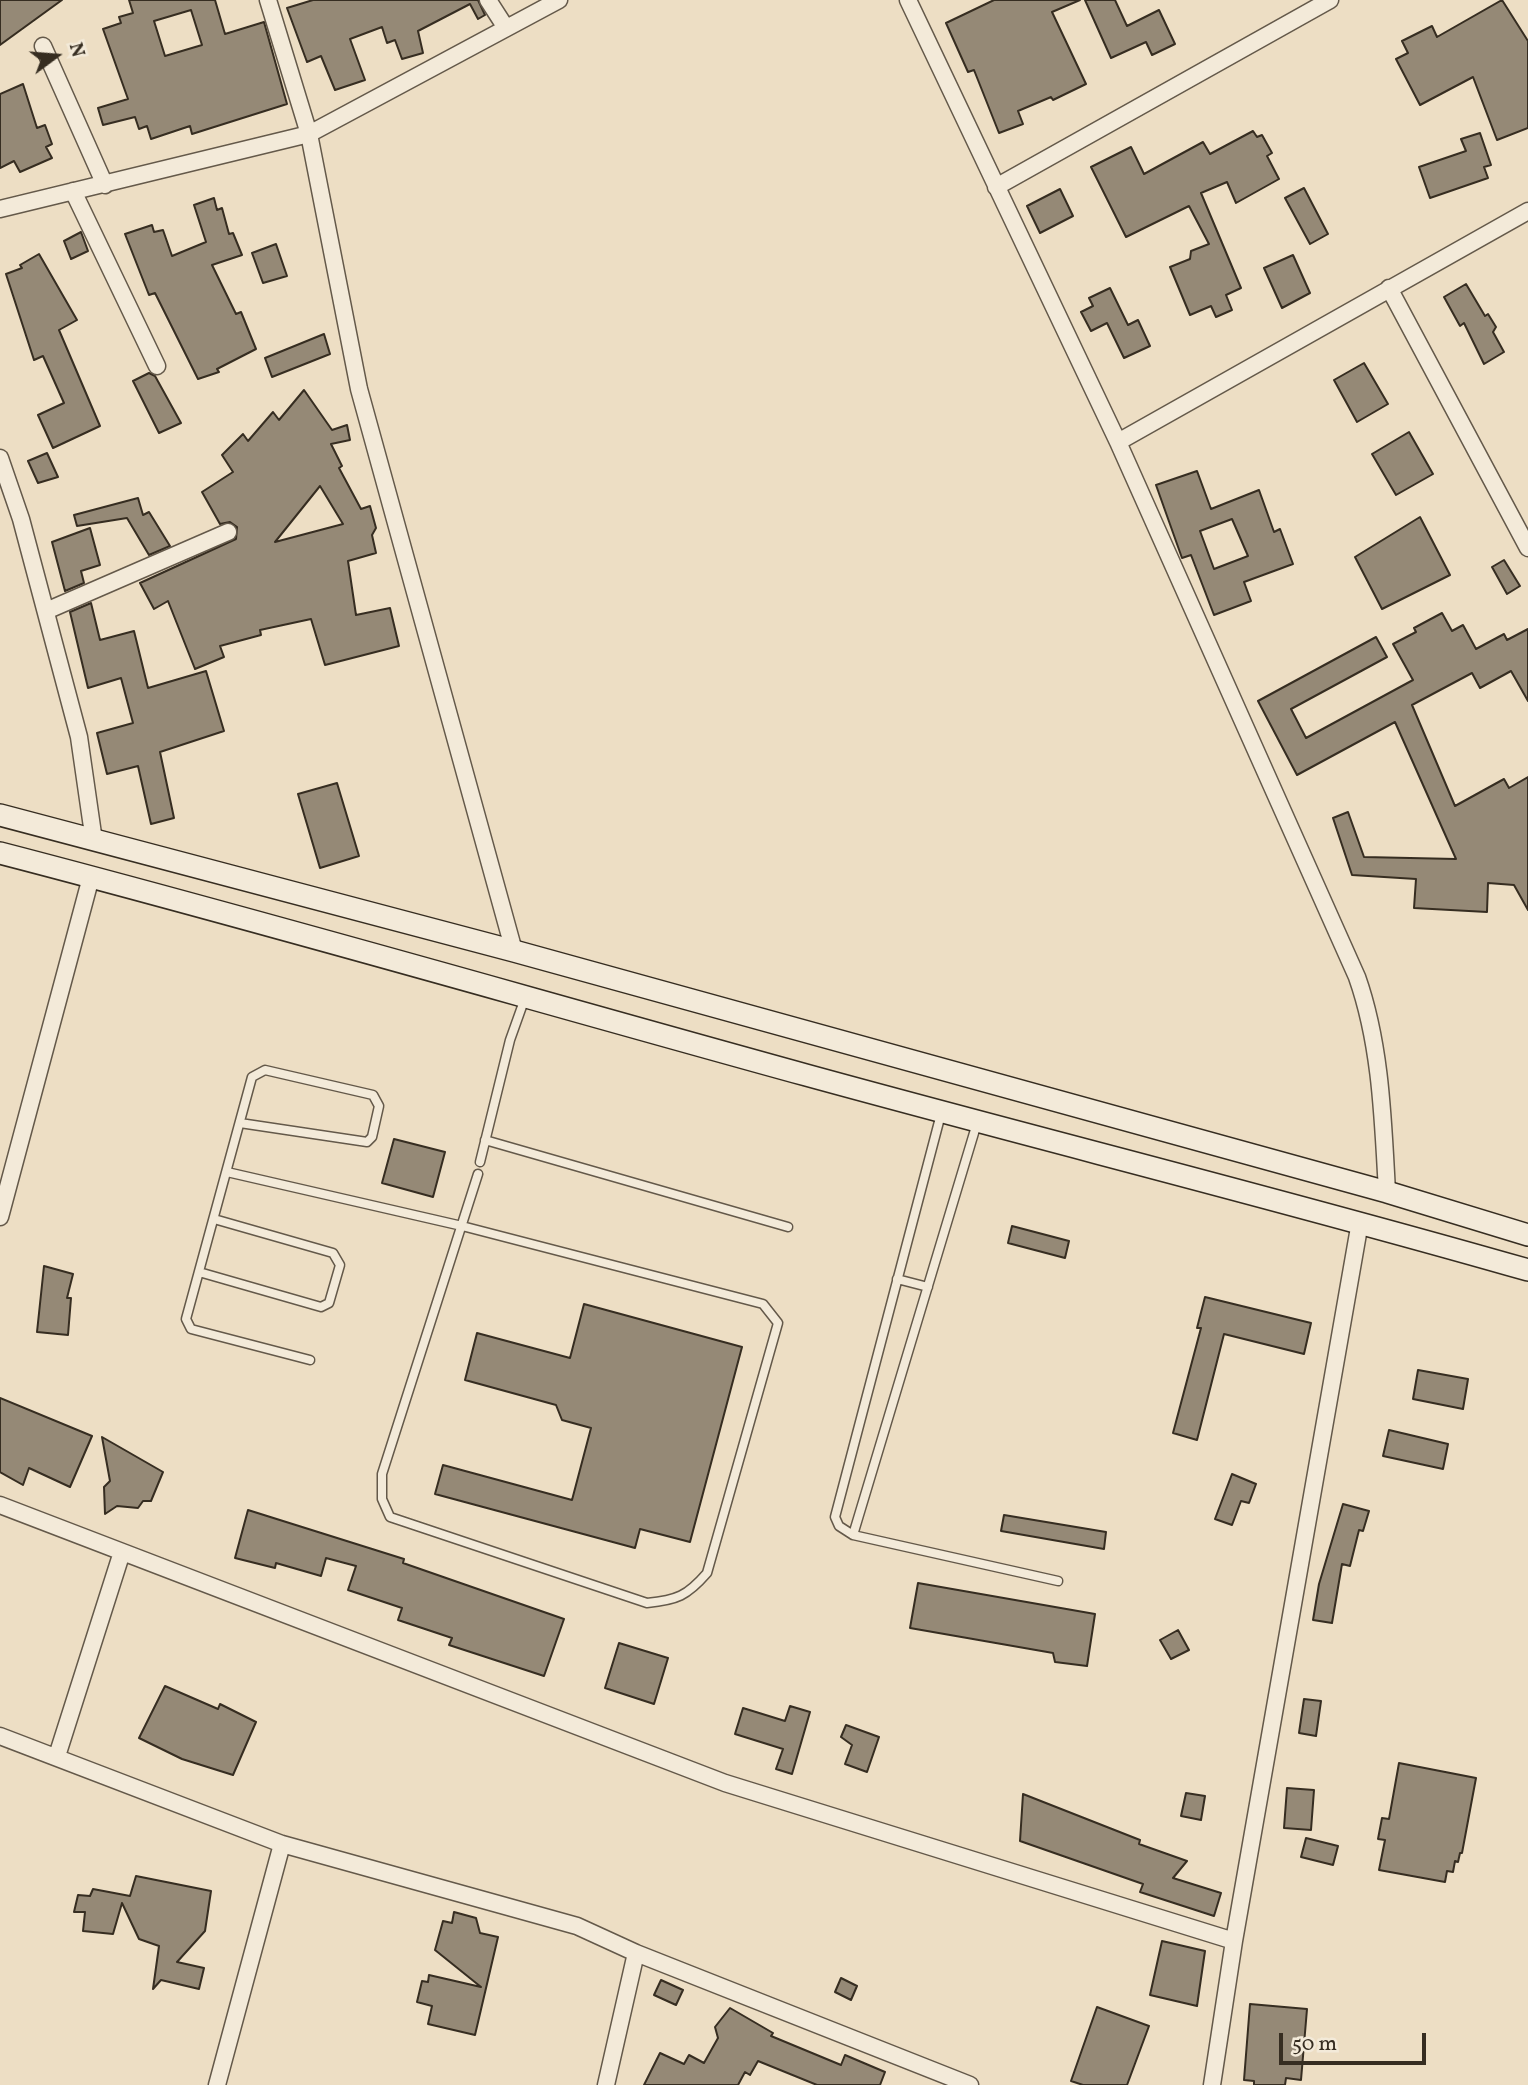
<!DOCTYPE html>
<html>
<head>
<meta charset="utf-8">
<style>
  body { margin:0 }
  #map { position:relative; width:1528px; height:2085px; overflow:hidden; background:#eddec4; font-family:Vollkorn,serif }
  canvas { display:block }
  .north { position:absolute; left:21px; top:21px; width:70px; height:70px; -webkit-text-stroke:5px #f3ead9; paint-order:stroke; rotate:74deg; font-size:19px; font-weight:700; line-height:28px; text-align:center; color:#362d21 }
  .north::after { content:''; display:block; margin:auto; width:24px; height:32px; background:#362d21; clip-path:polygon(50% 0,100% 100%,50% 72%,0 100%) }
  .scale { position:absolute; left:1279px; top:2033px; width:147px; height:32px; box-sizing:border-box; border:4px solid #362d21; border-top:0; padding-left:9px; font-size:21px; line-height:24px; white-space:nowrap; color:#362d21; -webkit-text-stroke:5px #f3ead9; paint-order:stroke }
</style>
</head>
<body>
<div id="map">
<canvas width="1528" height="2085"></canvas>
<div class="north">N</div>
<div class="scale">50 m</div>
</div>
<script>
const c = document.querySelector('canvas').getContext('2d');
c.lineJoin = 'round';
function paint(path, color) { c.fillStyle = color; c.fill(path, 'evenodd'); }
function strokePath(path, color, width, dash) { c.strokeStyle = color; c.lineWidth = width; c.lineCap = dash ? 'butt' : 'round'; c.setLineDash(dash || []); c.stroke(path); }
const building = new Path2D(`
  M0,0H62L0,45Z
  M129,0H215L225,34L264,22L287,104L192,134L190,126L151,139L147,126L139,129L135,117L103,125L98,108L128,99L103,29L121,23L119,17L133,13ZM191,10L202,45L165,56L154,21Z
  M313,0H478L485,15L478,19L470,4L418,31L423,53L402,59L395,40L387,43L382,27L350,39L365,80L335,90L321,56L307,62L287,8Z
  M994,0H1080L1052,12L1086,84L1053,100L1051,97L1018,111L1023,124L999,133L974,70L968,72L946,23Z
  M1085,0H1115L1127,26L1159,10L1175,44L1152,55L1146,42L1111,58Z
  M1502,0L1528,41V128L1497,140L1473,77L1420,105L1396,59L1408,53L1402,41L1432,26L1437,37Z
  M23,84L37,128L45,125L52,144L46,147L52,158L20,172L14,161L0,168V94Z
  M1253,131L1257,137L1262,135L1272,153L1267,156L1279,179L1236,203L1227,182L1201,193L1241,288L1226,295L1232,310L1216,317L1211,306L1190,315L1170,267L1190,259L1191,251L1209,244L1189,206L1126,237L1091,167L1131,147L1144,174L1203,142L1210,154Z
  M1480,133L1491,165L1484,167L1488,178L1430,198L1419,167L1466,151L1461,139Z
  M1304,188L1328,234L1310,244L1285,198Z
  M1060,189L1073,216L1040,233L1027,206Z
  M214,198L217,210L222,208L229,234L233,233L242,255L212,265L236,314L241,312L256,349L217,369L219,372L198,379L155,293L149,295L125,234L152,225L154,232L163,230L172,256L206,242L194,205Z
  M81,232L88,251L71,259L64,241Z
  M276,244L287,276L263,283L252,253Z
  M39,254L77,320L59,330L100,426L53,448L38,415L64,403L43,356L34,360L6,274L22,268L20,265Z
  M1293,255L1310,293L1282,308L1264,268Z
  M1466,284L1485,316L1488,314L1496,327L1493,332L1504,352L1484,364L1464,323L1460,326L1444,297Z
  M1110,288L1128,325L1138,320L1150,346L1124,358L1107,323L1091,331L1081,312L1093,306L1089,298Z
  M324,334L330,354L272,377L265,358Z
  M1364,363L1388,404L1357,422L1334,380Z
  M149,373L155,376L181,423L159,433L133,381Z
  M304,390L332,430L347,425L350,440L331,444L342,466L339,468L361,509L370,506L376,528L372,535L376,553L348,561L356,615L390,608L399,646L325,665L311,619L260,630L261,635L220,646L224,657L195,669L168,601L154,609L140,583L236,539L237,527L230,522L220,524L202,492L233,472L222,455L243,434L248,441L273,412L279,420ZM320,486L343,524L275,542Z
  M1409,432L1433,474L1396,495L1372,454Z
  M47,453L58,477L38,483L28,461Z
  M1197,471L1211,509L1259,490L1274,532L1280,529L1293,564L1244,582L1251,601L1214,615L1191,555L1182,558L1156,485ZM1232,519L1248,556L1214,569L1200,531Z
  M138,498L143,515L149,512L170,546L149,555L127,518L77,526L74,515Z
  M1420,517L1450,575L1382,609L1355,557Z
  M90,528L100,565L81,571L84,583L65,591L52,542Z
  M1504,560L1520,586L1507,594L1492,567Z
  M91,603L100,640L134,631L148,688L206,671L224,731L160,752L174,818L151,824L138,766L107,774L97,733L133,723L121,678L88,688L70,612Z
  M1442,613L1452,631L1463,625L1476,649L1504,634L1507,640L1528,629V701L1511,671L1480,688L1472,673L1412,705L1455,806L1504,779L1509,788L1528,777V910L1514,885L1488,883L1487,912L1414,908L1416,879L1352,875L1333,818L1348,812L1364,857L1456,859L1395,722L1297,775L1258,701L1376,637L1387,657L1291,709L1306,738L1413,680L1393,644L1416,632L1414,628Z
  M337,783L359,856L320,868L298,794Z
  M394,1139L445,1152L433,1197L382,1183Z
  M1012,1226L1069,1241L1065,1258L1008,1243Z
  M44,1266L73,1274L67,1298H71L68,1335L37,1332Z
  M1205,1297L1311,1323L1304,1354L1224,1334L1197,1440L1173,1433L1201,1328H1197Z
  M584,1304L742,1347L690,1542L640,1529L635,1548L435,1494L443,1465L572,1500L591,1428L562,1420L556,1405L465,1380L477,1333L570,1358Z
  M1418,1370L1468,1379L1463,1409L1413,1399Z
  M0,1398L92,1436L70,1487L29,1468L23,1485L0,1472Z
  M1389,1430L1448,1444L1443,1469L1383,1456Z
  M102,1437L163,1472L151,1501H143L138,1508L117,1506L105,1514L104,1487L110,1481Z
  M1232,1474L1256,1484L1249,1503L1241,1501L1232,1525L1215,1519Z
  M1343,1504L1369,1511L1363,1531L1359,1530L1350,1566L1342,1564L1332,1623L1313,1620L1319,1584Z
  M248,1510L404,1559L403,1563L564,1619L544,1676L449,1645L452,1638L398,1620L402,1608L348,1590L356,1566L326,1558L321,1576L276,1563L275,1568L235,1558Z
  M1004,1515L1106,1532L1104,1549L1001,1531Z
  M918,1583L1095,1614L1087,1666L1055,1662L1053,1653L910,1628Z
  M1178,1630L1189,1650L1171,1659L1160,1640Z
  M619,1643L668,1658L654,1704L605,1688Z
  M165,1686L218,1709L220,1704L256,1722L233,1775L182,1759L139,1738Z
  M1304,1699L1321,1701L1316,1736L1299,1733Z
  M790,1706L810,1712L792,1774L776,1769L783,1749L735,1734L743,1708L785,1721Z
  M846,1725L879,1737L867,1772L845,1764L852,1745L841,1737Z
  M1399,1763L1476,1778L1462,1853H1460L1458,1862L1455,1861L1453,1872L1447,1871L1445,1882L1379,1870L1385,1840L1378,1839L1382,1818L1389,1819Z
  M1287,1788L1314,1790L1311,1830L1284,1828Z
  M1186,1793L1205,1796L1201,1820L1181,1816Z
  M1023,1794L1140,1840L1139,1844L1187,1861L1173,1878L1221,1893L1214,1916L1140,1892L1143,1884L1020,1841Z
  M1306,1838L1338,1846L1333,1865L1301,1857Z
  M136,1876L211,1891L205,1931L177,1962L204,1968L199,1989L161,1980L153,1989L159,1946L139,1939L122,1903L113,1934L83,1931L85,1912H74L78,1895L90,1896L93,1889L130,1896Z
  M454,1912L476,1918L480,1933L498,1937L475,2035L428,2024L432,2006L417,2002L422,1981L428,1982L429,1975L481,1987L435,1950L443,1921L452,1923Z
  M1162,1941L1205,1951L1197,2006L1150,1995Z
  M841,1978L857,1986L851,2000L835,1992Z
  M661,1980L683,1990L676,2005L654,1995Z
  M1250,2004L1307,2009L1301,2080L1286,2078L1285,2085H1254V2081L1244,2080Z
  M1097,2007L1149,2026L1127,2085H1083L1071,2081Z
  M730,2008L773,2033L771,2036L841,2065L845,2055L885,2072L880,2085H817L758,2061L750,2075L745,2072L738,2085H644L660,2053L684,2064L689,2055L704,2063L718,2038L715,2027Z`);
paint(building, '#958976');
strokePath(building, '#362d21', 2);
const service = new Path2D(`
  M941,1114L835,1517L839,1526L853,1535L1058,1581
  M240,1123L367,1142L372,1137L379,1106L373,1095L265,1070L252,1077L186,1319L191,1329L310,1360
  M485,1140L788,1227
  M480,1162L510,1040L525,998
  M227,1172L462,1226L763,1304L778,1323L707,1573C687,1596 677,1600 647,1603L390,1517L382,1499V1474L478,1174
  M199,1272L321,1307L329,1303L340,1265L333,1253L214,1219
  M897,1279L928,1287
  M853,1535L977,1123`);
const minor = new Path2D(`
  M268,0L309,134L359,389L514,951
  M488,0L506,28
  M908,0L1118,442L1357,977C1381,1045 1383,1120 1387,1192
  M43,46L105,185
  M996,187L1330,0
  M73,191L157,366
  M0,209L309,134L559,0
  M1389,288L1528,548
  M1118,442L1528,211
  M0,458L21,519L79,737L94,841
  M46,611L228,532
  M0,1217L91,877
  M0,1505L725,1783L1234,1941
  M0,1736L282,1844L577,1926L636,1953L970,2085
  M57,1756L122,1552
  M217,2085L282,1844
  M606,2085L636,1953
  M1212,2085L1234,1941L1360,1222`);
const secondary = new Path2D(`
  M0,815L514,951L1387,1192L1528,1235
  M0,853C270,923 537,1001 806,1075C1046,1141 1288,1201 1528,1270`);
strokePath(service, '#64594a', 11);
strokePath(minor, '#64594a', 19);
strokePath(secondary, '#362d21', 24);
strokePath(service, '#f3ead9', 8);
strokePath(minor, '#f3ead9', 16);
strokePath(secondary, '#f3ead9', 21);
</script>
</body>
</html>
